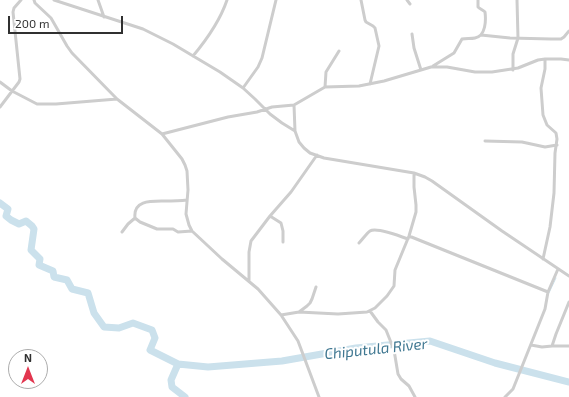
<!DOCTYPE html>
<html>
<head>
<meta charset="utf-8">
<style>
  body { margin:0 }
  #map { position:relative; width:569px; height:397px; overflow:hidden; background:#fff; font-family:"Exo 2",sans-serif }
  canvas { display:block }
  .north { position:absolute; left:8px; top:349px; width:40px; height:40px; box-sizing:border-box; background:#fff; border:1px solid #acacac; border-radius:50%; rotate:0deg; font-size:11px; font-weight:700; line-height:16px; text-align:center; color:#303030 }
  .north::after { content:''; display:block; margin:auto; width:14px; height:18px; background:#e2364f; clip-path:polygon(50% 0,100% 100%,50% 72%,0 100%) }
  .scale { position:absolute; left:8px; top:16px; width:115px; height:18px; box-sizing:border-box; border:2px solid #303030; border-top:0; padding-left:5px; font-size:12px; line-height:14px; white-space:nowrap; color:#303030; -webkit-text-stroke:3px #fff; paint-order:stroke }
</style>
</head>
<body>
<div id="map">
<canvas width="569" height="397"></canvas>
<div class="north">N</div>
<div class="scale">200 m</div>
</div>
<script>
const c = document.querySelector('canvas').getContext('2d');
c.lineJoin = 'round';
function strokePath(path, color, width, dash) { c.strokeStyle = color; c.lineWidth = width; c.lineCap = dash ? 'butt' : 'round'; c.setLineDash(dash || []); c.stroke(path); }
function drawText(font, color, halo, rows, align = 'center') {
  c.font = font + ' "Exo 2",sans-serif'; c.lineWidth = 4; c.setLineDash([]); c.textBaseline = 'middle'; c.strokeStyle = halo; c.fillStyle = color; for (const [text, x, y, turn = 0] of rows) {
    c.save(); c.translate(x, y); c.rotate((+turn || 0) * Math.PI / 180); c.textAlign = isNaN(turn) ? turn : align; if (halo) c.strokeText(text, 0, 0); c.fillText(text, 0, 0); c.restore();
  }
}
strokePath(new Path2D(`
  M549,293L556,278`), '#cbe1ec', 1);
strokePath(new Path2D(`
  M0,203L8,209L6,216L11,220L19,224L26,221L32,226L34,229L31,250L40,259L39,265L53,271L54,277L67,280L72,289L88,293L94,313L104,327L119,328L133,323L152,330L155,338L150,350L178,364L171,380L172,387L185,397
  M178,364L208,367L282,361L356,348L430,341L495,363L569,382`), '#cbe1ec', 7);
strokePath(new Path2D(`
  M34,0L35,3L51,18L67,46L72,53L117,99L162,134L182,159L185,165L187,171L188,190L186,214L189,225L192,231L222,259L258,289L281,315L298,341L319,397
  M54,0L143,29L173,44L220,72L243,88L255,99L270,114L282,123L295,131L299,142L304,148L310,153L324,158L414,173L425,177L432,181L502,231L569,276
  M98,0L104,17
  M361,0L365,20L366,22L373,26L375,28L379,46L370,84
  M407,0L410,4
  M412,34L414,48L421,70
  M481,35L510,38L551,39H561L564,37L569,31
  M193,56C208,38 220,21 227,0
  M433,66L454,53L462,39C466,38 471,39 475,38C486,36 486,20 485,12C483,10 480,9 478,7V0
  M513,70V54L518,38L517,0
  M0,82L12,91L37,104H56L117,99
  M325,87L326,72L339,51
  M243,88L258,67L262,58L276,0
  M294,105L295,131
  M0,107L19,82L20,79L13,12L14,8L21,0
  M162,134L228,117L257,112L272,107L294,105L325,87L359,86L384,81L431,67H447L475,72H492L518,68L538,60L545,59H561L569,60
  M485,141L522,142L545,147L557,145
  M187,200C179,201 172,201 164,201C151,201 133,200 135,218L140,222L157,229H173L178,232L192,231
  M270,216L281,223L283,231V242
  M122,232L128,224L135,218
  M409,236L548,292
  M359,243C362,240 367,233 370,231C376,227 400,236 408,239
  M543,259L550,227L554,193L555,153L557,139L556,133L547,125L543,115L541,88L545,69V59
  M249,281V252L251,241L270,216L291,192L317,155
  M370,311L378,322L386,330L394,350L398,374L401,379L409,386L415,397
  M299,312L338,314L367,312L375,308L387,296L394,286L395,270L409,236L416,212V205L414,187V173
  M281,315L299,312L307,306L310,303L312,299L316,287
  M531,345L542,347L552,346L556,334L569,302
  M552,346H569
  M505,397L513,389L545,309L548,292L558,269`), '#cdcdcd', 3);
drawText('italic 15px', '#3f7791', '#fff', [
  ["Chiputula River",376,349,-6]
]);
</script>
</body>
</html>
